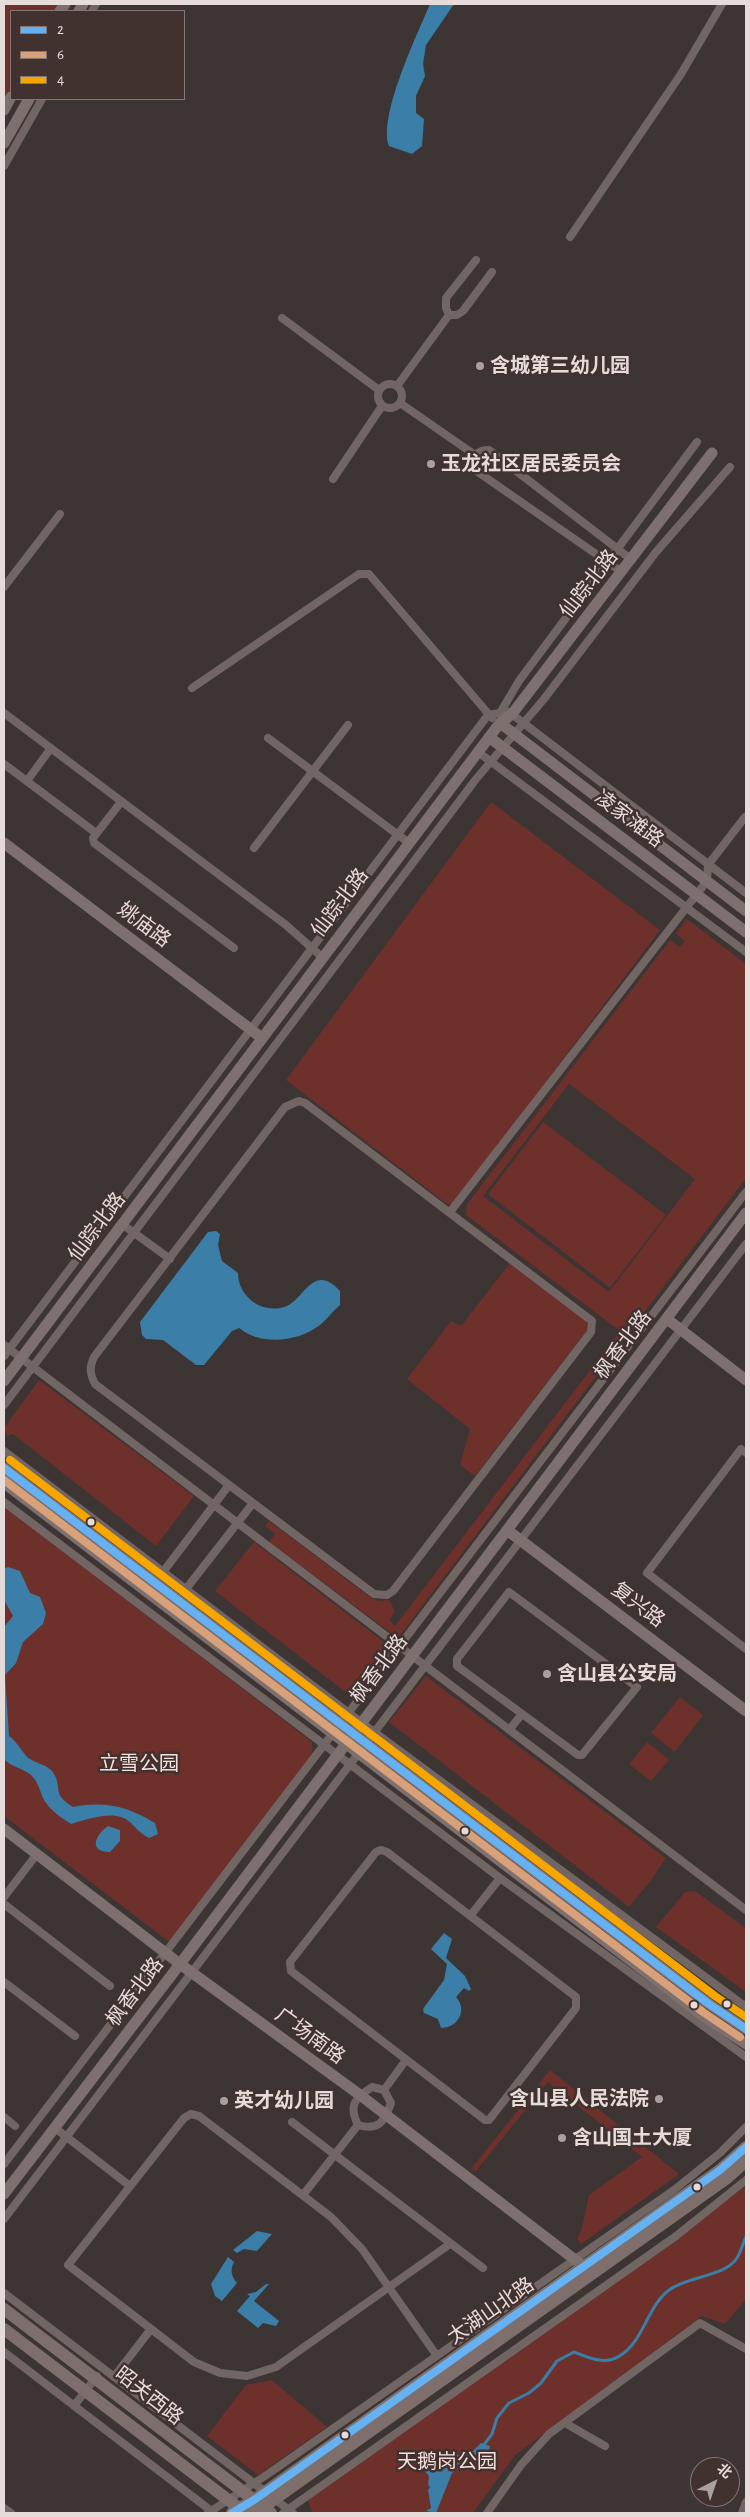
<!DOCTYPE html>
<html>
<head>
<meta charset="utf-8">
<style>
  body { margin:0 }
  #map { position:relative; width:750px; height:2517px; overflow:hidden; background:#3d3534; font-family:"Alegreya Sans","Noto Sans SC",sans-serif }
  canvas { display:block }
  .frame { position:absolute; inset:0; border:5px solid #e5dbd9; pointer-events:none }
  .legend { position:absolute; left:10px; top:10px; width:175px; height:90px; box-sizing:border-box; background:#413230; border:1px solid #837674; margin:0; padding:6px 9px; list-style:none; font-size:15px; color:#e5dbd9 }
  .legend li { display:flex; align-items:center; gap:10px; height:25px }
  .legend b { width:25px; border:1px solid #837674 }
  .north { position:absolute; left:690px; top:2457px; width:50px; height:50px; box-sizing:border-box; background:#413230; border:1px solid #837674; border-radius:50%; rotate:41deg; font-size:14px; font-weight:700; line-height:20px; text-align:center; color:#e5dbd9 }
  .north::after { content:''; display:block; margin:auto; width:18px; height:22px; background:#aaa19f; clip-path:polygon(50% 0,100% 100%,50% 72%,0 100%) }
</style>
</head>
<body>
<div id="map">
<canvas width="750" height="2517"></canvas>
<div class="frame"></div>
<ul class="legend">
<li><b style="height:6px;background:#66b1f2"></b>2</li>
<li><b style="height:6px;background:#d9a179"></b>6</li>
<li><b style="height:6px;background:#f7a600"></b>4</li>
</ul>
<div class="north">北</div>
</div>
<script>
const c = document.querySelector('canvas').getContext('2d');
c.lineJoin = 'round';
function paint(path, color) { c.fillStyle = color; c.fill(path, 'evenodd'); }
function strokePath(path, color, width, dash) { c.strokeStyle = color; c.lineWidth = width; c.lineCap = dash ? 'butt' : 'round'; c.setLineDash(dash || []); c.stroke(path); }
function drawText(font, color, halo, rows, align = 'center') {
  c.font = font + ' "Alegreya Sans","Noto Sans SC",sans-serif'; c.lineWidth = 5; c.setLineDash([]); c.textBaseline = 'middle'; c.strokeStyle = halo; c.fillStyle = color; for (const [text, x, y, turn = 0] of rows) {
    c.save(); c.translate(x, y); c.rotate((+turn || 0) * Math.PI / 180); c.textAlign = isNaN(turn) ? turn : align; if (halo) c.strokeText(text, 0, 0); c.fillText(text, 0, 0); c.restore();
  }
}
paint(new Path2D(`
  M4,4H65L60,11H11V97L4,110Z
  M491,802L660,930L454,1204H447L286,1080Z
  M687,919L746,964V1178L398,1638L269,1542L275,1534L265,1526L269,1521L371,1598L380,1601L389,1600L395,1611L389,1620L395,1626L620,1331L466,1215L467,1204L670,940L680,947L685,941L676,933ZM569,1084L695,1179L609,1292L483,1196Z
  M543,1122L666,1215L610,1288L488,1194Z
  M510,1263L586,1319L588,1329L475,1476L460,1465L470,1429L407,1379L451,1321L461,1326Z
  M39,1380L194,1496L156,1546L13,1434L7,1436L4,1428Z
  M4,1506L312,1742V1757L172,1944L4,1816Z
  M254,1542L394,1650L357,1696L348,1694L215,1591Z
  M426,1676L666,1858L652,1879L629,1907L389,1722Z
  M680,1697L703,1715L675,1752L651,1733Z
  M647,1742L669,1760L651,1781L629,1764Z
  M695,1891L746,1928V1992L656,1927L685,1892Z
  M550,2070L679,2174L581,2244L577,2239L582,2228L589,2195L642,2157L548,2082L476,2171L471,2169Z
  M746,2186V2299L725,2324L702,2316L515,2455L473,2513H312L307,2497Z
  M272,2380L327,2427L258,2475L207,2436L246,2385Z`), '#6d302a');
paint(new Path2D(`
  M430,4H454L426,45L423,64L425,76L416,96V113L424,119L422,146L412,154L389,146C378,116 417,35 430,4Z
  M216,1231L220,1234L218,1245L222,1261L238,1273C238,1296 261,1314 284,1307C304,1302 312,1261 340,1291V1305C333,1311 327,1319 320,1325C298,1342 261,1346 239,1328L232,1331L204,1365H196L163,1340L146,1339L142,1335L140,1322L208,1232Z
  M8,1567L20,1571L30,1593L40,1597L46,1613L43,1624L23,1642L16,1663L5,1675L9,1736C17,1742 21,1750 27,1757C34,1763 46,1764 52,1771C64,1787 50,1793 73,1807C106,1801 126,1806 155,1823L158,1834L149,1838C140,1833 138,1830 131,1823C117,1808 87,1819 71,1824C60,1817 48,1809 42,1796C39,1788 38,1782 31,1775C23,1768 11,1767 4,1759V1627L13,1616L4,1600V1569Z
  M108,1826L120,1830V1841L110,1852C88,1852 95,1835 108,1826Z
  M444,1933L452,1939L446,1958L465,1976L471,1989L469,1991L464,1988L456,1997C468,2010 458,2028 441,2028L438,2019L424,2013L423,2009L444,1980L447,1964L431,1949Z
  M257,2231L272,2234L257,2251L244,2249L237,2253L233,2250Z
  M228,2257L234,2262C230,2270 231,2276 237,2283L222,2301L215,2296L211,2284Z
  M266,2284H269L254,2301L279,2321L276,2326L263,2323L258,2328L237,2311L250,2296L247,2294L256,2292Z
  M481,2443L490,2446L487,2460L474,2463L470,2461L452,2473L436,2513L426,2511L431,2508L428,2490L430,2487L428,2485L429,2476L424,2470L431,2460L435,2467L439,2463L441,2453L445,2456L470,2454Z`), '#3b7ea8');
strokePath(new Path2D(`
  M483,2446L492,2434L497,2418L509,2403L529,2393L541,2383L557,2361L574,2352C589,2358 606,2366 621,2355C644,2340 647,2307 669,2290C687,2276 725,2277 737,2258C741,2252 743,2243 746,2237`), '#3b7ea8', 3);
strokePath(new Path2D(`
  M92,11L96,4
  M4,166L42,99
  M570,237L681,74L722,4
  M476,260L446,298V308L449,315H457L463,311L492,272
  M282,318L379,390
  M378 396a12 12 0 1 1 24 0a12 12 0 1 1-24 0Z
  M397,386L449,315
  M400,403L475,455
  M333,479L382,406
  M622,572L475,470L472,464C475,454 478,450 489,450L632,560
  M4,587L60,514
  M192,688L359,574H369L492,718
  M509,712L746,893
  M4,713L286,925L323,958
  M268,738L409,843
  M478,752L746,952
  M4,764L96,833
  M27,781L51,748
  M121,802L93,838L94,843L234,948
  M254,848L348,725
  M299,1101L305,1103L592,1321L591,1332L393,1591L387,1595L374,1594L95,1384C90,1374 89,1368 94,1357L285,1107Z
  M450,1212L707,881L708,865L745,817
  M122,1224L170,1259
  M4,1345L746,1910
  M4,1356L488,715L500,713L519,681L697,442
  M4,1405L476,779L544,699L656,552L730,467
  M4,1451L362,1723L746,2007
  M746,1453L741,1449L647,1573L746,1649
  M4,1502L500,1878L746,2057
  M163,1572L229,1485
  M186,1589L253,1503
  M509,1592L637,1687L582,1755H578L457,1666V1659Z
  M509,1730L522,1714
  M381,1850L387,1852L576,1997V2008L489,2120H485L291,1971L290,1962L376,1852Z
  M4,1897L37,1854
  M4,1904L110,1986
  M470,1916L500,1878
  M4,1982L75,2036
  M372,2087L384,2090L391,2103C384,2122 379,2131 358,2125C348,2105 355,2098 372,2087Z
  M384,2090L406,2060
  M4,2117L15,2126
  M292,2122L483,2268
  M55,2128L130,2186
  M4,2164L746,1192
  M303,2195L358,2125
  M4,2219L746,1244
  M4,2293L293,2513
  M4,2352L214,2513
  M437,2356L362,2249L331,2217L199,2116L191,2114L184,2118L68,2265L194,2362L220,2373L247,2376L276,2367L450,2244
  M114,2377L151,2329
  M74,2406L97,2376
  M565,2423L605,2446
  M4,2508L11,2513
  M208,2513L268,2474L674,2190L720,2153L746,2127
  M283,2513L676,2236L746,2180
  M487,2513L521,2465L549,2434L700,2323L746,2349
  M742,2513L746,2502`), '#726664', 8);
strokePath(new Path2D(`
  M60,11L65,4
  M79,11L83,4
  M4,110L11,97
  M4,143L29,99
  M500,723L746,911
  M489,737L746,932
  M4,843L262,1038
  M667,1319L746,1380
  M4,1381L478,752L500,723L512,714L712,453
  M4,1468L709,2004L746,2029
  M4,1483L702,2015L746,2044
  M507,1530L746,1711
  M4,1829L180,1964L360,2095L591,2272
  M4,2194L180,1964L746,1213`), '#7e706f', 11);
strokePath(new Path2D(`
  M4,2309L271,2513
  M4,2329L244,2512
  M232,2513L254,2500L720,2170L746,2147
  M255,2513L727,2178L746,2161`), '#7e6f6c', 12);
strokePath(new Path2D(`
  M4,1468L709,2004L746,2029
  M232,2513L254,2500L720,2170L746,2147`), '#66b1f2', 8);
strokePath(new Path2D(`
  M4,1480L703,2012L740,2037`), '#d9a179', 8);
strokePath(new Path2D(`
  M10,1460L715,1996L746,2017`), '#f7a600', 8);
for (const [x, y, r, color] of [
  [480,366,5,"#aaa19f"],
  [431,464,5,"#aaa19f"],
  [91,1522,4.5,"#e5dbd9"],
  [547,1674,5,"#aaa19f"],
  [465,1831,4.5,"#e5dbd9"],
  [727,2004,4.5,"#e5dbd9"],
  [694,2005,4.5,"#e5dbd9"],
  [659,2099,5,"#aaa19f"],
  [224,2101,5,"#aaa19f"],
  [562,2138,5,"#aaa19f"],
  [697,2187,4.5,"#e5dbd9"],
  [345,2435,4.5,"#e5dbd9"]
]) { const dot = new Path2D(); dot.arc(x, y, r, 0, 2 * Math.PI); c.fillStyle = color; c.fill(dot); strokePath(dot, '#413230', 2); }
drawText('bold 20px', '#e5dbd9', '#413230', [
  ["含城第三幼儿园",490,366],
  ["玉龙社区居民委员会",441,464],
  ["含山县公安局",557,1674],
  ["含山县人民法院",649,2099,"right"],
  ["英才幼儿园",234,2101],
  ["含山国土大厦",572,2138]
], 'left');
drawText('20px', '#e5dbd9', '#413230', [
  ["仙踪北路",589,584,-52],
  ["凌家滩路",629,819,37],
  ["仙踪北路",340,903,-53],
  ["姚庙路",144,925,37],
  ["仙踪北路",97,1227,-53],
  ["枫香北路",623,1345,-53],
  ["复兴路",638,1605,37],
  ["枫香北路",379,1669,-53],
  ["枫香北路",135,1992,-53],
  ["广场南路",310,2036,36],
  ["太湖山北路",491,2311,-35],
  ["昭关西路",149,2396,38]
]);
drawText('20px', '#f5deda', '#413230', [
  ["立雪公园",139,1764],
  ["天鹅岗公园",447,2462]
]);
</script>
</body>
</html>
